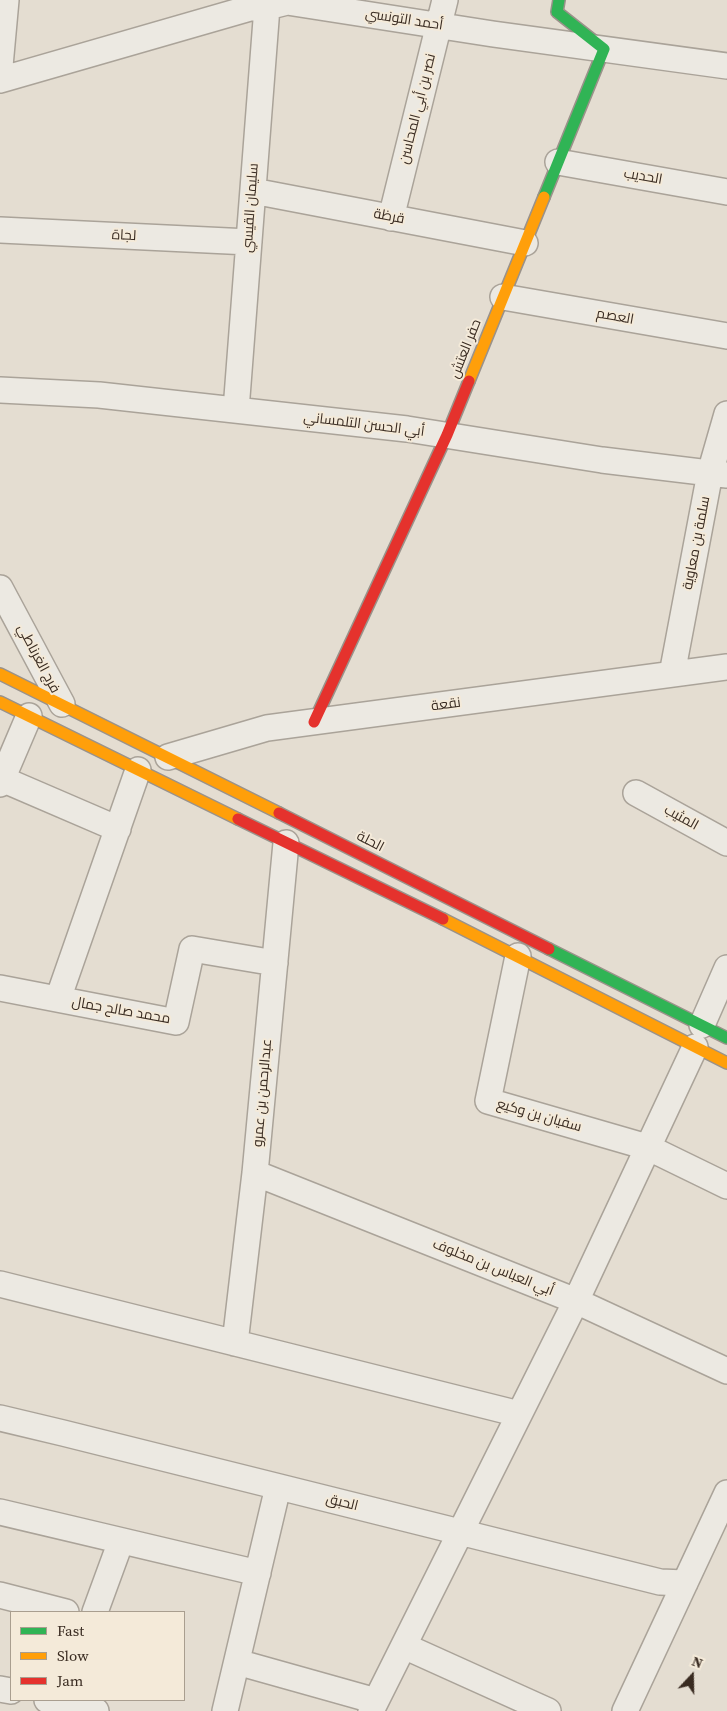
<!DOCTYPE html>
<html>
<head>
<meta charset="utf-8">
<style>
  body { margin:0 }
  #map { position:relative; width:727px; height:1711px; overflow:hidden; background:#e4ddd1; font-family:"Source Serif 4",serif }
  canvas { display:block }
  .legend { position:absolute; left:10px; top:1611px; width:175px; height:90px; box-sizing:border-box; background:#f4ead9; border:1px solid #a99e8f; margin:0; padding:6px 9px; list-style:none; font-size:15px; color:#392b21 }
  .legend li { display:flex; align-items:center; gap:10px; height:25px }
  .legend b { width:25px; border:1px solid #a99e8f }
  .north { position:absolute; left:667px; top:1651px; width:50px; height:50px; -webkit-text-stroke:4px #f4ead9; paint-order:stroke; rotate:21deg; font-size:14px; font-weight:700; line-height:20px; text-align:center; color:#392b21 }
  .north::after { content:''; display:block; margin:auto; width:18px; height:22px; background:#392b21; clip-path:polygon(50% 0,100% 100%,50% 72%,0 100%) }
</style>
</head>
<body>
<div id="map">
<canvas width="727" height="1711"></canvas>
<ul class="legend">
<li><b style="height:6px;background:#30b455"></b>Fast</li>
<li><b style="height:6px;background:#ff9f0a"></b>Slow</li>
<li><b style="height:6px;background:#e5322d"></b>Jam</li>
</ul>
<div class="north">N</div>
</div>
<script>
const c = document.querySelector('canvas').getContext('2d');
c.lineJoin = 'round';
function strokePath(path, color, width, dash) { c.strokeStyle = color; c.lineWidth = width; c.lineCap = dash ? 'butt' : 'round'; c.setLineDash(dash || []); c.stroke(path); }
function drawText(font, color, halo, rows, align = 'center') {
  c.font = font + ' "Source Serif 4",Cairo,serif'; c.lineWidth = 4; c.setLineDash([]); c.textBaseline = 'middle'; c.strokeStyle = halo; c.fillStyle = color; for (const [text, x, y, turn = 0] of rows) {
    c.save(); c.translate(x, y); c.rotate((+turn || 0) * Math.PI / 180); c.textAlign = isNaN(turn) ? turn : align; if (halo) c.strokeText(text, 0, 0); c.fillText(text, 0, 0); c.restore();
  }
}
const street = new Path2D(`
  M0,66L6,0
  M0,80L250,8L267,7L287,2L493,34L727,66
  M558,162L727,192
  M253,191L525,243
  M391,218L445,0
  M0,230L249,242
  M503,297L727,336
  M0,390L99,395L407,429L602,460L727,475
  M236,410L267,7
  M0,588L62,704
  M672,674L710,473L727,414
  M168,757L267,728L727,667
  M2,779L118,829
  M0,784L29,716
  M636,793L727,843
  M518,956L488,1101L647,1147L727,1186
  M0,988L176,1022L192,949L275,963
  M58,999L138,770
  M702,1025L727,968
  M255,1173L576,1301L727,1371
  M0,1284L519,1414
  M235,1343L255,1173L286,843
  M0,1418L63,1433L660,1582L685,1583
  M0,1512L258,1573
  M0,1595L66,1612
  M95,1612L121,1541
  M404,1646L548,1711
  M237,1662L376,1701
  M0,1689L11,1691
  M47,1700L96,1711
  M225,1711L278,1487
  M371,1711L576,1301L695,1047
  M625,1711L727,1493`);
const fast = new Path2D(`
  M544,197L604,49L557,12L559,0
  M549,949L727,1038`);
const slow = new Path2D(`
  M469,381L544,197
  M0,674L279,813
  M0,702L238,819
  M443,919L727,1063`);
const jam = new Path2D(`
  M314,722L447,435L469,381
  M279,813L549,949
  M238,819L443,919`);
strokePath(street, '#aaa399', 28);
strokePath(fast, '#9a928a', 14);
strokePath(slow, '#9a928a', 14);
strokePath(jam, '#9a928a', 14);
strokePath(street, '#ece9e2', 25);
strokePath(fast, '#30b455', 11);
strokePath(slow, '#ff9f0a', 11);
strokePath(jam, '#e5322d', 11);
drawText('14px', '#392b21', '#f4ead9', [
  ["أحمد التونسي",404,20,9],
  ["نصر بن أبي المحاسن",418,109,-76],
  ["الحديب",643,177,10],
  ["سليمان القيسي",251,208,-86],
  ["قرظة",389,217,11],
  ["لجاة",124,236,3],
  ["العصم",615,317,10],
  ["حفر العتش",466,349,-68],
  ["أبي الحسن التلمساني",364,425,7],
  ["سلمة بن معاوية",697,543,-79],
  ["فرج الغرناطي",38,659,62],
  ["نقعة",446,705,-8],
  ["المثيب",681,818,29],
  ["الحلة",370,842,27],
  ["محمد صالح جمال",121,1011,10],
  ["عبدالرحمن بن عمرو",263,1093,-85],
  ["سفيان بن وكيع",539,1116,16],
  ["أبي العباس بن مخلوف",493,1268,22],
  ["الحبق",342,1503,14]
]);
</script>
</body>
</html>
